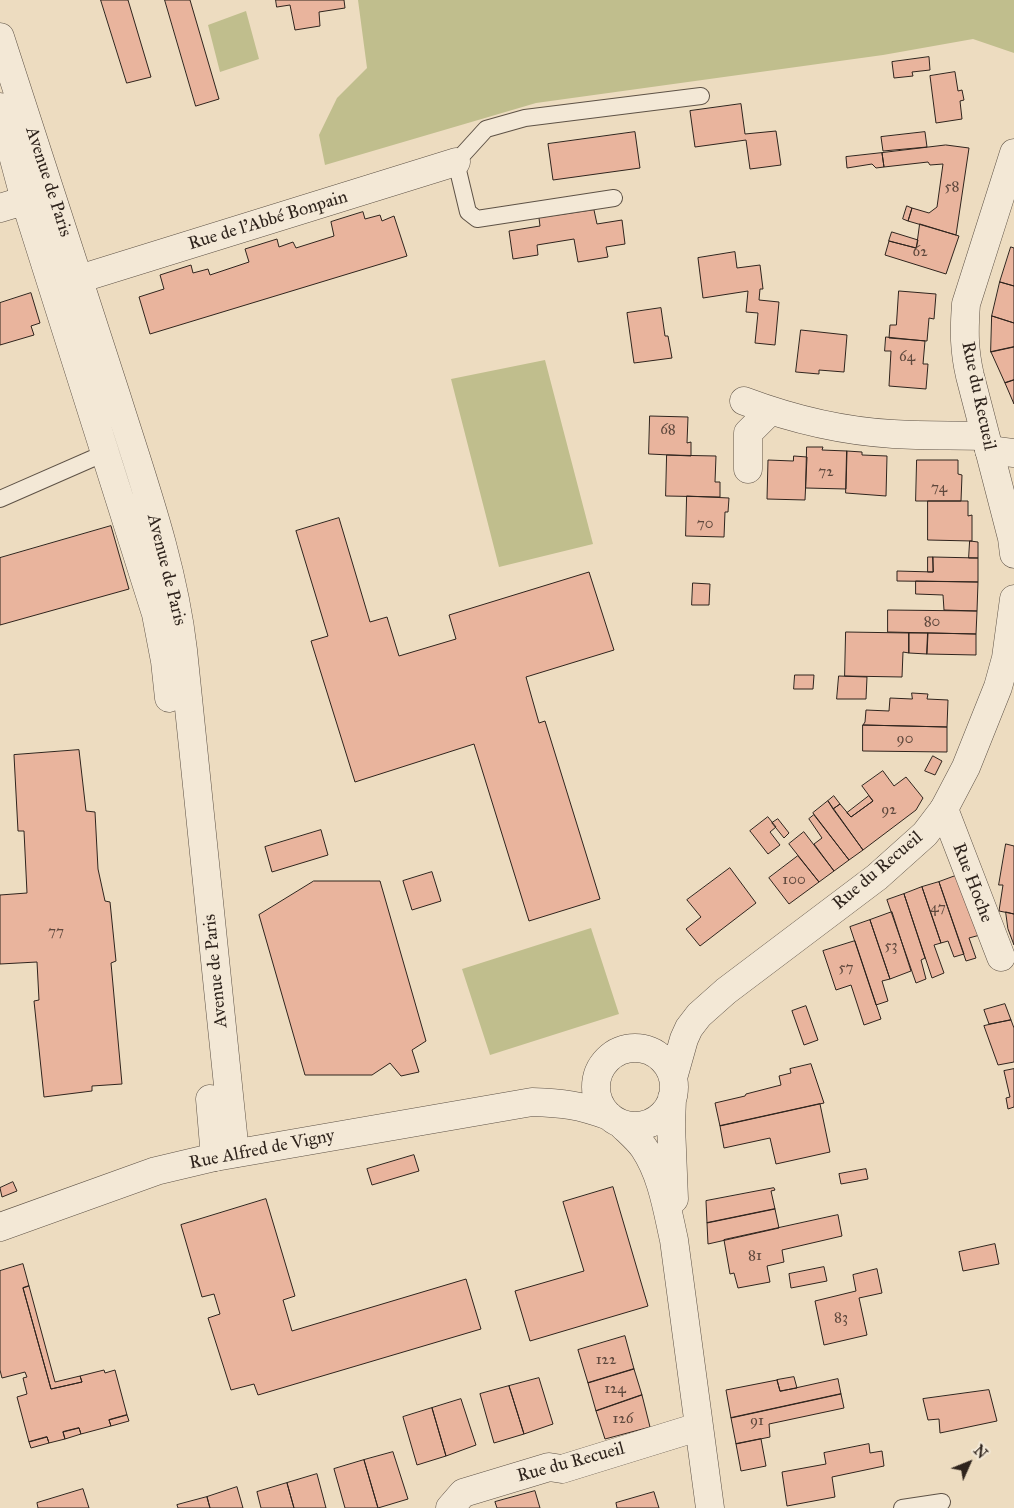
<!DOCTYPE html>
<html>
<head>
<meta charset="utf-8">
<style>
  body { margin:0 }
  #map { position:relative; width:1014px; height:1508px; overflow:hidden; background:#eddcc0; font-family:"IM FELL Great Primer",serif }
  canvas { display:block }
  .north { position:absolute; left:944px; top:1438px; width:50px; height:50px; -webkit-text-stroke:4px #f3e8d6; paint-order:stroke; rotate:46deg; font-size:14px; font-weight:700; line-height:20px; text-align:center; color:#2f241d }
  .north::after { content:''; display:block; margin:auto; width:18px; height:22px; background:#2f241d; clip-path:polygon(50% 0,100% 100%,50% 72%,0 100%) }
</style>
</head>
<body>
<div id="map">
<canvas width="1014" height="1508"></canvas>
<div class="north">N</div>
</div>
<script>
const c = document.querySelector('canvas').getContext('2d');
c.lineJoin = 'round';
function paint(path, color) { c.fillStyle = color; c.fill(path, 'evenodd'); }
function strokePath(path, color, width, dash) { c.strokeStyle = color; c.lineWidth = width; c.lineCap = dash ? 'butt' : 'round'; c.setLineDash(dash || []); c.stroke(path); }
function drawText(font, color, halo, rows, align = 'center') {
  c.font = font + ' "IM FELL Great Primer",serif'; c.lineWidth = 4.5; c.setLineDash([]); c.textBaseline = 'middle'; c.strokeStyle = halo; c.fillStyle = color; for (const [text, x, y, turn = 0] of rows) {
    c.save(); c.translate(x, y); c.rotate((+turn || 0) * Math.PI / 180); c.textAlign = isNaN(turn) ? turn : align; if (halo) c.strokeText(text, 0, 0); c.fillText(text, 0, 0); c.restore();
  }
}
paint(new Path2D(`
  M358,0H1014V53L973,39L883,55L536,103L325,165L319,135L337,98L367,68Z
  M246,11L259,59L220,72L208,25Z
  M545,360L593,544L499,567L451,379Z
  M591,928L619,1014L490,1055L462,969Z`), '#c0be8d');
const building = new Path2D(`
  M101,0H128L151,77L127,83Z
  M165,0H190L219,99L196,106Z
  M276,0H344L345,8L319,12L320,26L295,30L290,5L277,7Z
  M929,57L930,70L912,72L913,76L894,78L892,62Z
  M955,72L958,91L962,90L964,100L960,101L962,119L936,123L930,76Z
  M741,104L745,134L776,131L781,165L750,169L746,140L695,147L690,111Z
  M635,132L640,168L553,180L548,144Z
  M925,132L927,147L883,151L881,137Z
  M946,145L969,148L956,235L908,221L912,208L929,213L937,207L943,164L930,165L928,162L884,167L882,153Z
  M882,153L884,167L876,168L872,164L847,168L846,157Z
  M907,206L912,208L908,221L903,219Z
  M594,210L597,224L622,220L625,244L606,247L608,257L578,262L574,239L537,245L538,255L513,259L509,231L540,226L539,218Z
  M363,212L365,219L380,215L382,221L394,216L407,256L150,334L139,297L164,289L160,275L191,265L193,273L208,269L210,275L249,262L245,249L277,239L279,247L293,242L296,248L334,236L331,222Z
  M920,224L959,236L946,274L885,255L889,241L916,248Z
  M892,232L918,240L916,248L889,241Z
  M1011,247L1014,248V286L1000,282Z
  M735,252L737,268L760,265L763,289H760L759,300L779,302L775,345L755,343L758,313L746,312L748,291L703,298L698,258Z
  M1000,282L1014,286V323L992,316Z
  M899,291L936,294L934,319L929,318L927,341L889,338L890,325H896Z
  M31,293L40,323L31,326L34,335L0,345V303Z
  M661,308L665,336H668L672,358L634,363L627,313Z
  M992,316L1014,323V347L991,352Z
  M801,330L847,335L844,372L819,370V374L796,372Z
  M886,337L925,341L923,364H928L926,389L889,386L891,351H885Z
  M1014,347V380L1005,383L991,352Z
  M1014,380V404L1005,383Z
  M650,416L688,417L687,443L691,442V456L649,454Z
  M807,447H823L822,450L847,451L846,489L806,488Z
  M847,451L862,452V455L887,456L886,496L846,493Z
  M667,455L716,456L715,482H720V497L666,496Z
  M794,456L807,457L805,500L767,499L768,460L793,461Z
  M917,460H958V474L962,475L961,501H916Z
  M687,496L729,498L728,512H725L724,537L686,536Z
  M928,501H968V516L972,515V541L928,540Z
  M339,518L370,622L387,617L399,656L456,639L449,615L589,572L614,650L526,677L539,723L545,721L600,899L529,921L474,744L355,782L311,641L328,636L296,531Z
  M111,526L129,589L0,625V558Z
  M970,541L978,542V558H969Z
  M928,557H933V572H928Z
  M933,557L978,558V582L897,581V571L933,572Z
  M916,581L978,582L977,611L944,610L943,595L916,594Z
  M693,583L710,584L709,605H692Z
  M888,610L977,611L976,634L888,632Z
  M846,632L909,633V653L903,652L902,677L845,676Z
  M909,633H928L927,654L909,653Z
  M928,633L976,634V655L927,654Z
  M795,675H814L813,689H794Z
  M839,676L867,677L866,699H837Z
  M912,693L928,694L927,699L948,700L947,727L863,725L865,722L866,710L889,711L890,698L912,699Z
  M863,725L947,727V752L863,751Z
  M79,750L86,811L95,812L98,869L105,901L110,902L116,961L111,963L122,1084L92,1086V1091L44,1097L34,1001L39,1000L37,962L0,964V895L27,893L24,831H18L14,755Z
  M933,756L942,761L935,775L925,771Z
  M883,771L894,786L906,777L923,798L916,810L863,850L833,809L840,804L851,817L873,801L862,786Z
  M834,796L840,804L833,809L828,801Z
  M869,796L873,801L851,817L847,813Z
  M828,801L863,850L849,860L813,813Z
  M814,815L849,860L834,871L814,844L822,838L809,819Z
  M768,817L776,827L770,832L780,845L768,854L750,831Z
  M778,819L789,833L784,838L772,823Z
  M321,830L328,855L272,872L265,847Z
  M804,832L834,871L819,882L789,844Z
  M1006,844L1014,846V914L999,911L1003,885H999Z
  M798,856L819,882L789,904L769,878Z
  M730,868L756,903L700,946L686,929L701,917L687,900Z
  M432,872L441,901L412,910L403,881Z
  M958,875L980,935L969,938L976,958L966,961L939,882Z
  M314,881H380L426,1041L412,1050L419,1072L401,1076L390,1063L372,1075H305L259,915Z
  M939,882L964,954L954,957L948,941L941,943L922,887Z
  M922,887L941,943L934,945L944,973L932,978L904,894Z
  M904,894L925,958L921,960L926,979L916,983L887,900Z
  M892,912L911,971L890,979L870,920Z
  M1006,912L1014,914V945L1008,929Z
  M870,920L890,979L882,981L888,1001L876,1005L850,927Z
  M855,941L881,1019L864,1025L851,985L836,990L823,951Z
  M1005,1004L1011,1020L989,1024L984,1010Z
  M806,1006L818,1040L804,1045L792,1011Z
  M1011,1020L1014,1028V1062L998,1065L984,1026Z
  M811,1064L824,1103L720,1126L715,1103L745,1096L746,1094L781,1085L779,1076L791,1073L790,1069Z
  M1014,1069V1107L1008,1109L1006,1098L1010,1097L1004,1071Z
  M820,1104L830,1152L776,1164L770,1138L724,1148L720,1126Z
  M414,1155L419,1171L372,1185L367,1169Z
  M866,1169L868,1179L841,1184L839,1174Z
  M13,1182L17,1191L2,1197L0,1188Z
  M613,1187L648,1306L530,1341L515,1291L584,1271L563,1202Z
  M774,1188L775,1190L771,1191L775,1209L707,1223L706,1201Z
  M266,1199L295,1296L283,1300L292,1331L466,1279L481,1329L258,1395L254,1384L231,1390L208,1318L220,1314L214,1294L202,1297L181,1225Z
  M775,1209L779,1228L708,1244L707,1223Z
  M838,1215L842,1236L782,1250L784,1262L767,1266L770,1282L738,1288L734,1273L730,1274L724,1240Z
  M995,1244L999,1264L963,1271L959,1252Z
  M23,1264L29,1286L23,1288L51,1389L82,1382L80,1376L104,1370L105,1373L115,1370L127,1415L109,1420L111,1426L81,1434L79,1428L63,1432L65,1439L49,1443L47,1437L29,1442L17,1397L27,1394L23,1378L27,1377L25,1372L2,1378L0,1370V1271Z
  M824,1267L827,1281L791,1288L789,1274Z
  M877,1269L882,1293L859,1298L867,1335L824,1345L815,1301L856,1291L853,1275Z
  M29,1286L55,1382L80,1376L82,1382L51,1389L23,1288Z
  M625,1336L634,1369L588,1383L578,1350Z
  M634,1369L642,1395L596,1411L588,1383Z
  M794,1377L797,1388L780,1391L777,1380Z
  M539,1378L553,1424L524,1434L509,1386Z
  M838,1379L841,1394L731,1418L726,1390L777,1380L780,1391Z
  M509,1386L524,1434L494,1443L480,1394Z
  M989,1390L997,1421L940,1433L939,1419L928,1420L923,1399Z
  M841,1394L844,1408L769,1424L770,1437L736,1444L731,1418Z
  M642,1395L650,1427L605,1439L596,1411Z
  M461,1399L476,1445L446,1456L432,1408Z
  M432,1408L446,1456L417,1465L403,1417Z
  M127,1415L129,1421L111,1426L109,1420Z
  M79,1428L81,1434L65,1439L63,1432Z
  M47,1437L49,1443L31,1448L29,1442Z
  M761,1439L766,1466L741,1471L736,1444Z
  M869,1444L870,1453L882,1451L884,1466L832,1477L835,1497L787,1506L782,1472L826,1464L824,1453Z
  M393,1452L408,1499L378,1508L364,1460Z
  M364,1460L378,1508H345L334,1469Z
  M317,1474L326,1508H294L287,1483Z
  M287,1483L294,1508H261L257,1492Z
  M237,1487L243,1508H210L207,1497Z
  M83,1489L89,1508H38L37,1503Z
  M535,1491L540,1508H497L495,1502Z
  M654,1492L659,1508H617L616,1503Z
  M207,1497L210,1508H178L177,1505Z`);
paint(building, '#e9b49d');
strokePath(building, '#2f241d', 1);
const service = new Path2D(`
  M614,198L477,219L468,212L456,162L486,129L525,118L701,96
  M0,499L105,453
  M902,1508L942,1502`);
const minor = new Path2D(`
  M0,37C39,157 78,277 117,398C143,481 173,563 183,650L235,1153
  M0,107L25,200L156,614L165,661L169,698
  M0,208L43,195
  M79,279L456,162
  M744,401C792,419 842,431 893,434C924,436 955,435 985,436
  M989,450L1014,453
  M748,469V433L770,411
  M944,809L1001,957
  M210,1099L215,1157
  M450,1508L463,1493L549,1467L562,1469L698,1427`);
const tertiary = new Path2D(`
  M1014,153L966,304C964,331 964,350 970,376L1012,538L1014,554
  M596 1087a39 39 0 1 1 78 0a39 39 0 1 1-78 0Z
  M673,1078L684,1039L689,1028L699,1015L726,991L877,877L925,834L944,809L966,767L998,687L1006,658L1014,599
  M672,1098L671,1125L674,1199
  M620,1123C628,1131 638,1139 644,1148C662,1175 667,1209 674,1240L710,1508
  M0,1227L156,1171L215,1157L532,1102C563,1103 579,1105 609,1116`);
strokePath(service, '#5e5246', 18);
strokePath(minor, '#5e5246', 29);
strokePath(tertiary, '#5e5246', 29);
strokePath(service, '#f3e8d6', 16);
strokePath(minor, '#f3e8d6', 28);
strokePath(tertiary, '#f3e8d6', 28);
drawText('15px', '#5e483d', null, [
  ["58",952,187],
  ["62",920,252],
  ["64",907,357],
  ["68",668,430],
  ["72",826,472],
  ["74",939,488],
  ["70",705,524],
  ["80",932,622],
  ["90",905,739],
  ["92",889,810],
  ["100",794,880],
  ["47",938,908],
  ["77",56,932],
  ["53",891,946],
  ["57",846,968],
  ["81",755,1256],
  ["83",841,1318],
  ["122",606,1360],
  ["124",615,1389],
  ["126",623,1419],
  ["91",757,1421]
]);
drawText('18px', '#2f241d', '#f3e8d6', [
  ["Avenue de Paris",48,182,72],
  ["Rue de l'Abbé Bonpain",268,221,-17],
  ["Rue du Recueil",978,396,78],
  ["Avenue de Paris",166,570,76],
  ["Rue du Recueil",878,871,-40],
  ["Rue Hoche",972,883,69],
  ["Avenue de Paris",216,971,-96],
  ["Rue Alfred de Vigny",262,1150,-11],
  ["Rue du Recueil",571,1463,-15]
]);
</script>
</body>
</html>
